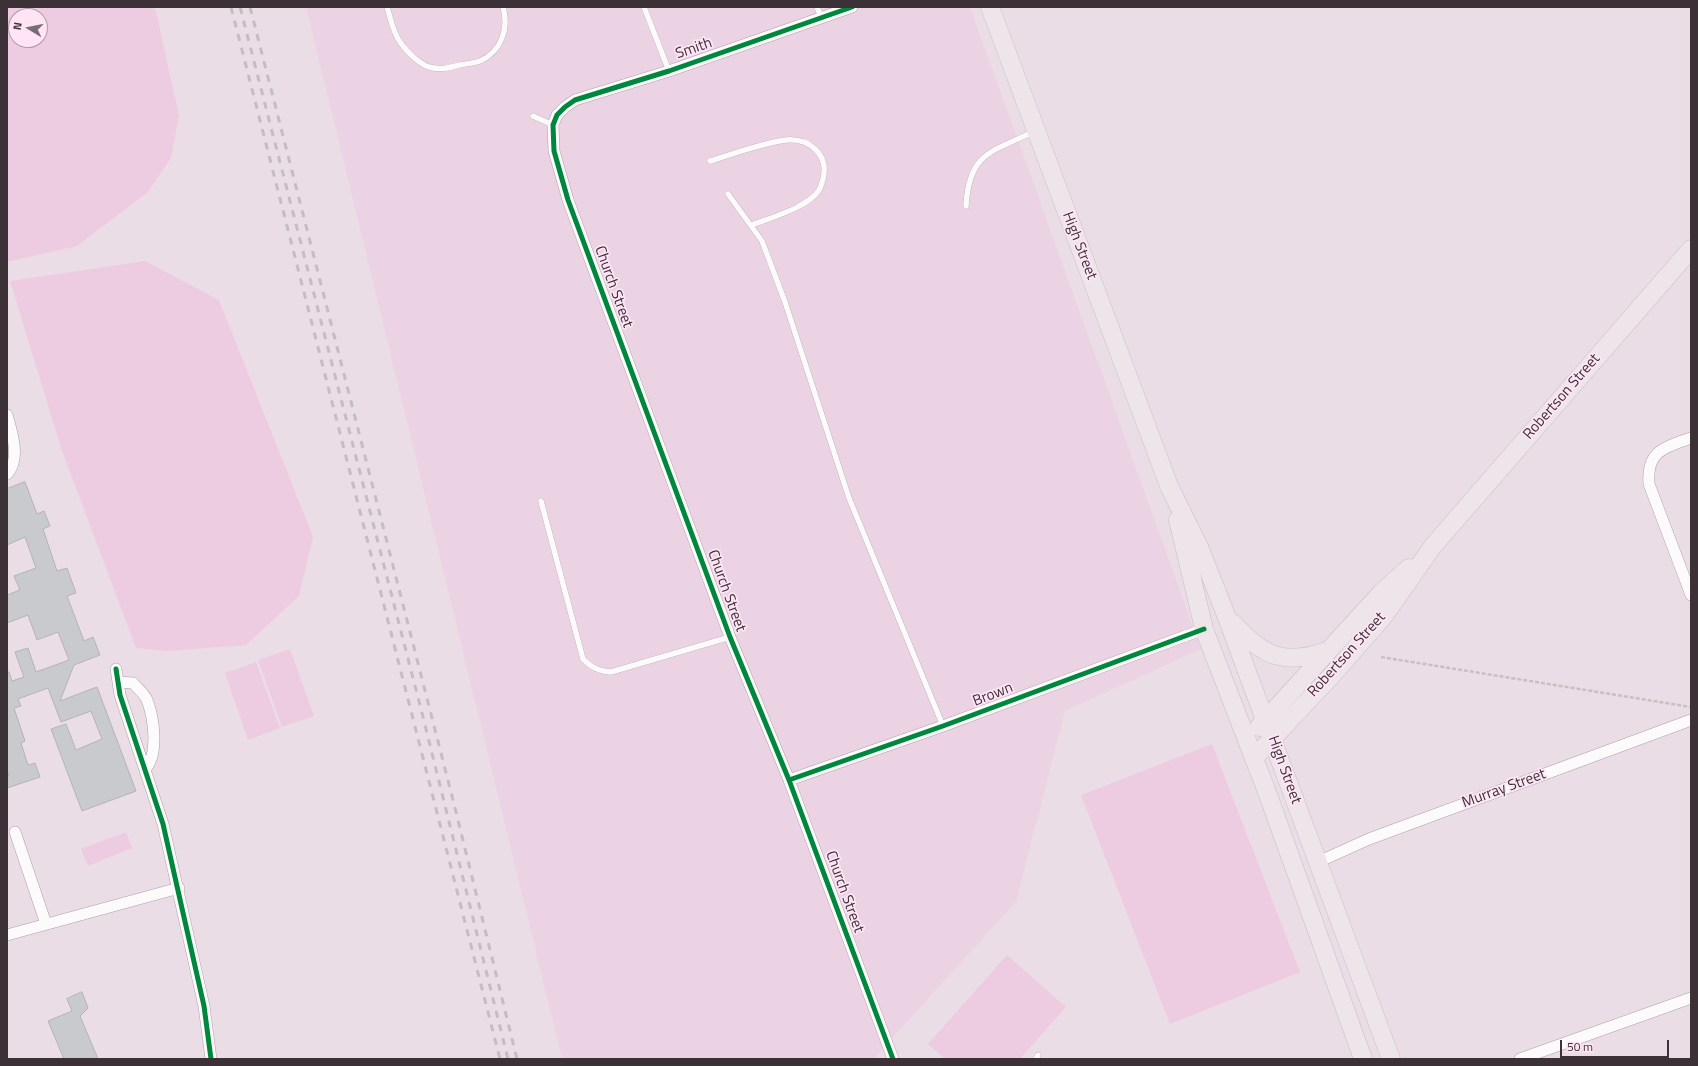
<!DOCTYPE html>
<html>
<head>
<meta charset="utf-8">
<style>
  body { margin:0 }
  #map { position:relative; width:1698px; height:1066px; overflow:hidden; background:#ebdde6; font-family:"Titillium Web",sans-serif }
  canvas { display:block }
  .frame { position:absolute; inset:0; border:8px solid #3b3137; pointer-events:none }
  .north { position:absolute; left:8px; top:8px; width:40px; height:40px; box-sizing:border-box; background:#fee4f5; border:1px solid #b09ca9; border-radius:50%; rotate:280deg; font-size:11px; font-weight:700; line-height:16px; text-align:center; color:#3b3137 }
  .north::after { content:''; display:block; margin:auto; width:14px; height:18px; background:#796d74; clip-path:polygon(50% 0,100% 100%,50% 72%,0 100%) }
  .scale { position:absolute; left:1560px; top:1040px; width:109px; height:18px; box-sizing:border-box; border:2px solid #3b3137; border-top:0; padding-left:5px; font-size:12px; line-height:14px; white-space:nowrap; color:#3b3137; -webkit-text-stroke:3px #fee4f5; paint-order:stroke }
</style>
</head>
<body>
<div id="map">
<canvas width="1698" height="1066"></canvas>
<div class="frame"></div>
<div class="north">N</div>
<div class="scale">50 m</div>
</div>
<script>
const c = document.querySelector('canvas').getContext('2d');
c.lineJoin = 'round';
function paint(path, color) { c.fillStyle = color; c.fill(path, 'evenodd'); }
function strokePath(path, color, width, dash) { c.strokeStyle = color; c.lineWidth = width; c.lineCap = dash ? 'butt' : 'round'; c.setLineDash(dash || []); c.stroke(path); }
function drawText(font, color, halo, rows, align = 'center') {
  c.font = font + ' "Titillium Web",sans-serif'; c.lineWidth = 3.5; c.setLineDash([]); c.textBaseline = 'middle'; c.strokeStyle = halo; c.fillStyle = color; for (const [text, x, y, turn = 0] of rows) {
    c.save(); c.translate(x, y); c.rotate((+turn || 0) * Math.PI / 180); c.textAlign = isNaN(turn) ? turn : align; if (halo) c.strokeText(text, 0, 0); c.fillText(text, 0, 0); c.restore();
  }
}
paint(new Path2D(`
  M306,7H970L1201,649L1065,711L1016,902L873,1059H562Z`), '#ecd3e3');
paint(new Path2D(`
  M7,7H152L156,11L179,116L171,158L148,192L77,246L7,262ZM16,16H40V40H16Z
  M145,261L219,300L313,537L299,596L246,645L168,651L136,648L61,448L10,281Z
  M290,649L314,716L282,727L258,660Z
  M256,662L280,728L248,740L225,673Z
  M1212,744L1300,972L1170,1024L1081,795Z
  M126,832L132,848L88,866L81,849Z
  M1007,955L1066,1007L1020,1059H945L928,1044Z`), '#edcce2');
const building = new Path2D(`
  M25,482L37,514L44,511L50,526L43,529L57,571L67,568L76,593L67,596L84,641L93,637L100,655L74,665L60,701L97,687L136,791L82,811L51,729L66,724L76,750L102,739L91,711L61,722L48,688L18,699L21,706L14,708L25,741L21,743L28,765L35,763L40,777L7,788V777L9,776L7,770V672H9L12,681L24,677L15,652L28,648L36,672L69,660L58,632L37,640L28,615L7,623V595L20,590L14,576L36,568L25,537L7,545V489Z
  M82,992L88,1008L80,1016L98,1059H64L48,1021L72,1011L67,999Z`);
paint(building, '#c9cace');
strokePath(building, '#b3b3b7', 1);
const lane = new Path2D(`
  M387,7C391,20 394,36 403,46C409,54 420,64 429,67C440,70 449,68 459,65C466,64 474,63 480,61C502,51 509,28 503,7
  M644,7L669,71
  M817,7L821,17
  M533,116L553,125
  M710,161C733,154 762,143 786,140C810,138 829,155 823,179C822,182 821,187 819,190C809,207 770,218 752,225
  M728,194L762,241L785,302L849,498L943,726
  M966,206C969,153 991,152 1033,132
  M541,501L583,659C592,668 599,671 611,672L730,637
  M1036,1059L1038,1055`);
const street = new Path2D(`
  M852,7L669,71L575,100L565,107L557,115L553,125L554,151L568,200L730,637L789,780L893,1059
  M7,415C12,432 21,460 7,474
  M1691,438C1665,447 1646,451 1649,484L1691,595
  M116,669L120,695L163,824L204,1006L211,1059
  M118,682L133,683C137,688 145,694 147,700C154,718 159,755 145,769
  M789,780L943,726L1204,629
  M15,832L46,924
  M1318,862L1369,839L1691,720
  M7,935L179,888
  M1520,1059L1691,998`);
const primary = new Path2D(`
  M990,7L1169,486L1200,549L1226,615L1391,1059
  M1178,520L1204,629L1267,792L1363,1059
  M1233,623C1262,656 1284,666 1327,651
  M1259,727L1382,592L1409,568
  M1254,758L1333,674L1383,617L1433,546L1691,249`);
strokePath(lane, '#aca1a8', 6);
strokePath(street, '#aca1a8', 12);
strokePath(primary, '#c5bec3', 19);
strokePath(new Path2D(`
  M1381,657L1691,707`), '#c5c1c3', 2.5, [4, 2]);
strokePath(lane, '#fcfafb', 5.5);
strokePath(street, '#fcfafb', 11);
strokePath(primary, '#eee5ea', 18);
strokePath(new Path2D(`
  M231,7L500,1059
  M240,7L422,713L508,1059
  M250,7L453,800L517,1059`), '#c2bec1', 3, [7, 7]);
strokePath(new Path2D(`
  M852,7L669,71L575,100L565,107L557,115L553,125L554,151L568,200L730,637L789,780L893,1059
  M116,669L120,695L163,824L204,1006L211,1059
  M789,780L943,726L1204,629`), '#00873e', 5);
drawText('15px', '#3b3137', '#fee4f5', [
  ["Smith",694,49,-19],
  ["High Street",1079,246,69],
  ["Church Street",613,287,70],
  ["Robertson Street",1562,397,-49],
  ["Church Street",726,591,70],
  ["Robertson Street",1347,655,-48],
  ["Brown",993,695,-21],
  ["High Street",1284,770,70],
  ["Murray Street",1504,789,-20],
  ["Church Street",844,892,70]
]);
</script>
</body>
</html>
